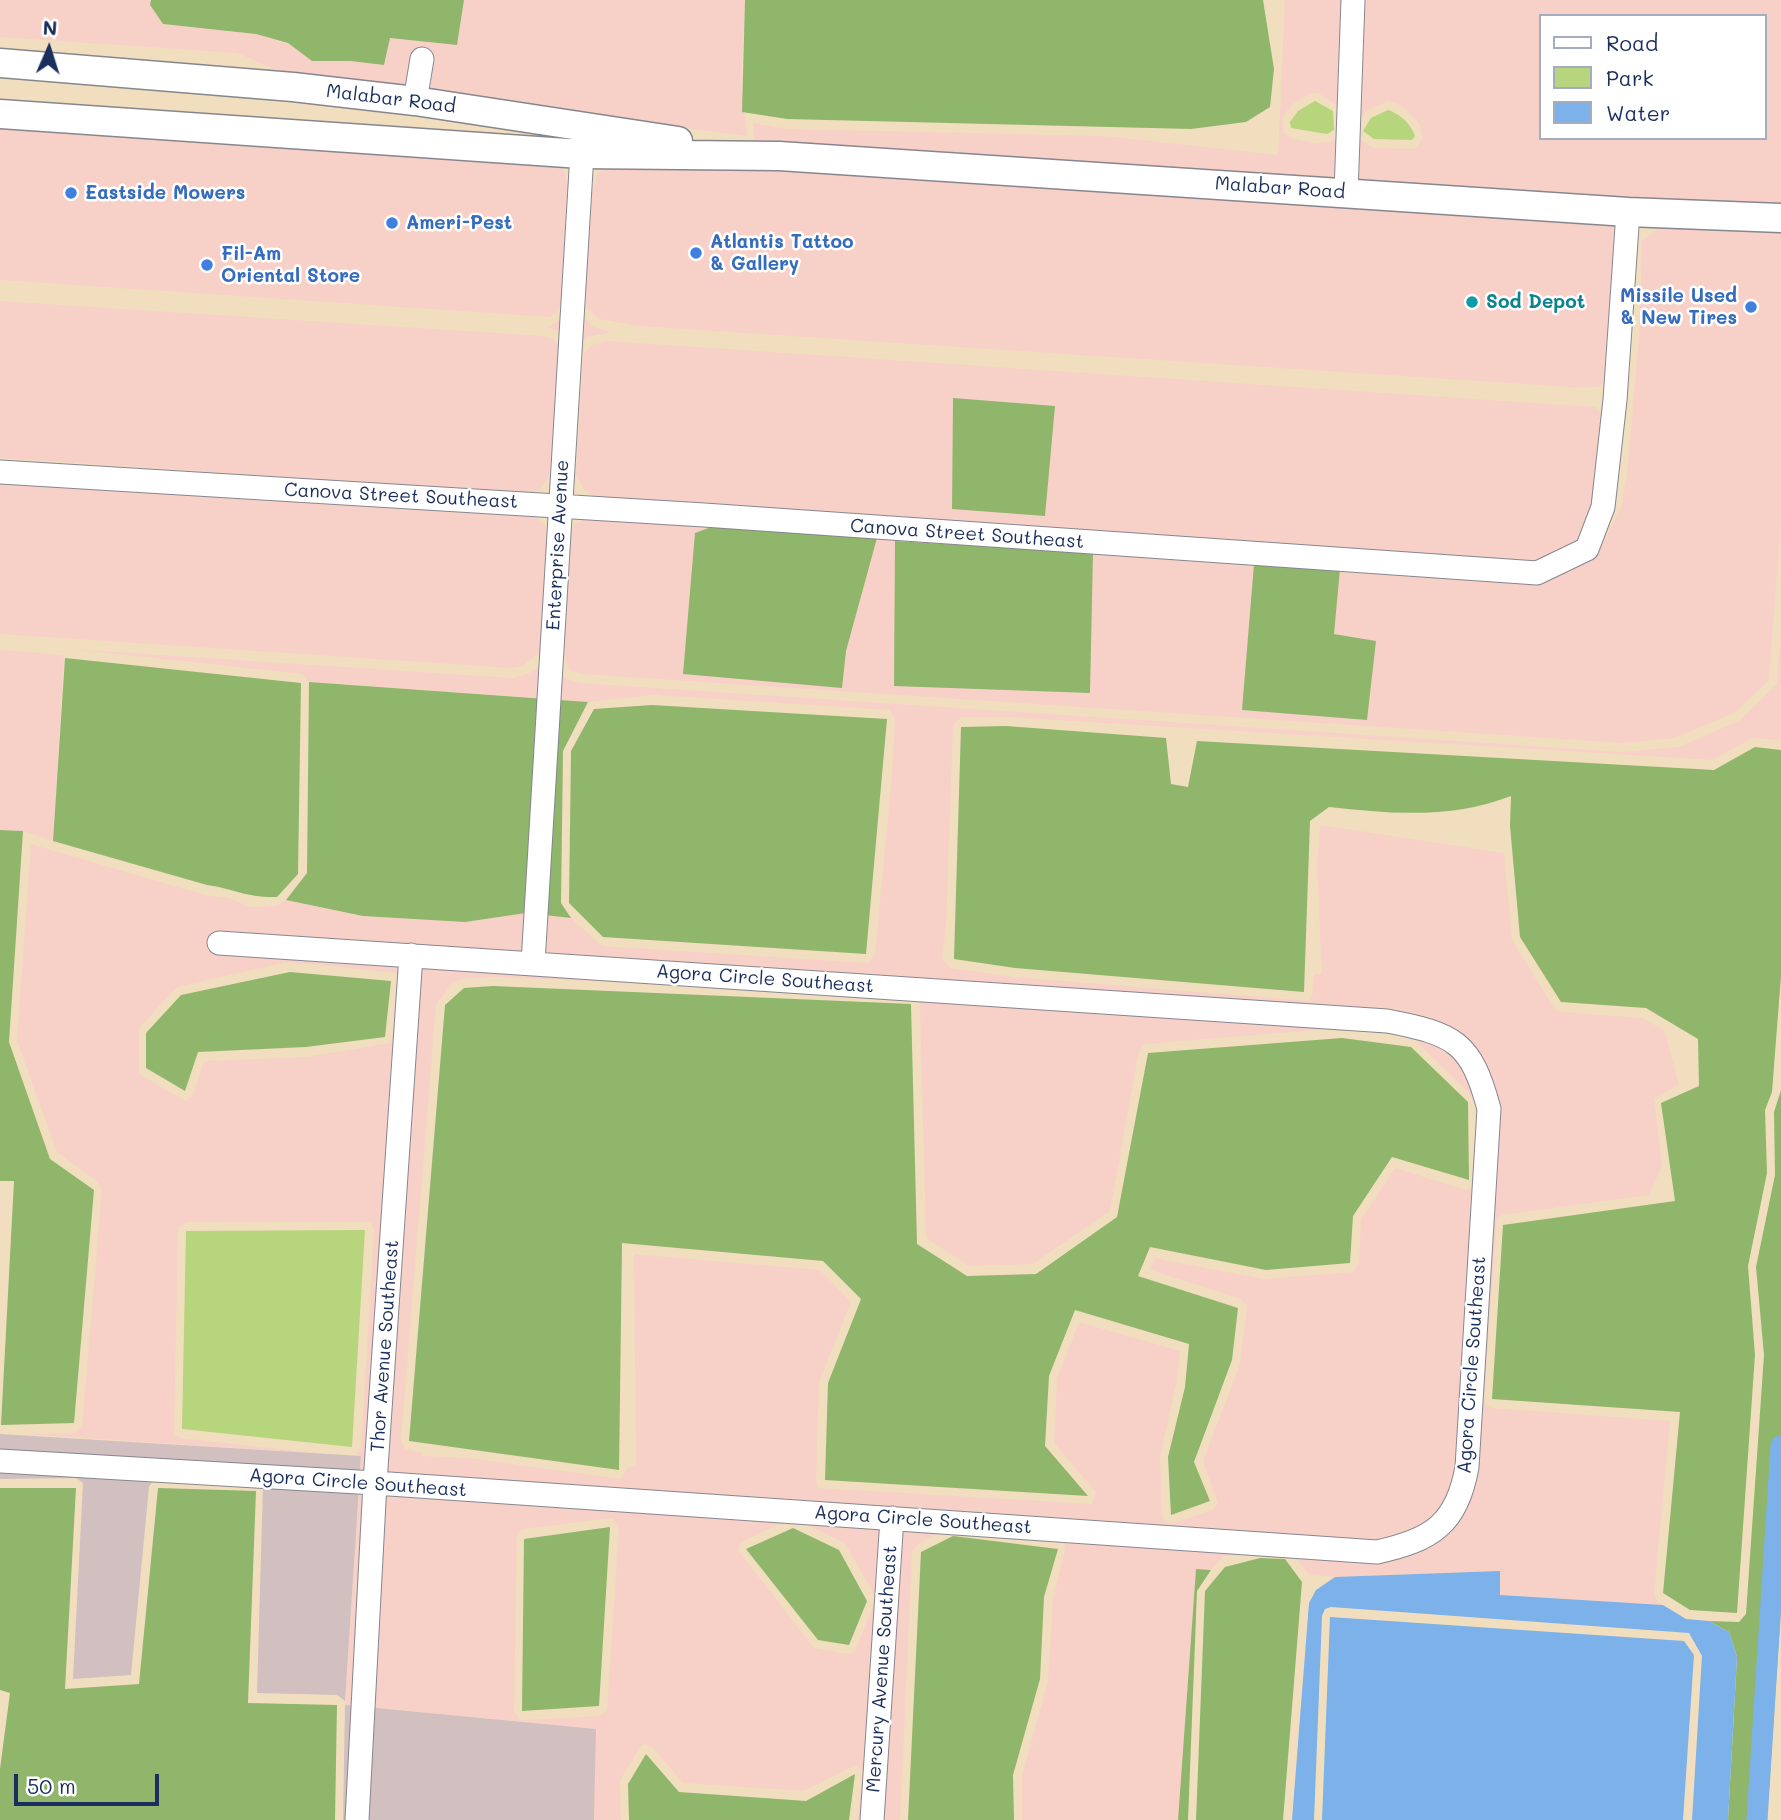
<!DOCTYPE html>
<html>
<head>
<meta charset="utf-8">
<style>
  body { margin:0 }
  #map { position:relative; width:1781px; height:1820px; overflow:hidden; background:#f1debf; font-family:Mali,sans-serif }
  canvas { display:block }
  .legend { position:absolute; left:1539px; top:14px; width:228px; height:126px; box-sizing:border-box; background:#fff; border:2px solid #a4acbf; margin:0; padding:9px 12px; list-style:none; font-size:21px; color:#1b2f5e }
  .legend li { display:flex; align-items:center; gap:14px; height:35px }
  .legend b { width:35px; border:2px solid #a4acbf }
  .north { position:absolute; left:14px; top:14px; width:70px; height:70px; -webkit-text-stroke:5px #fff; paint-order:stroke; rotate:3deg; font-size:19px; font-weight:700; line-height:28px; text-align:center; color:#1b2f5e }
  .north::after { content:''; display:block; margin:auto; width:24px; height:32px; background:#1b2f5e; clip-path:polygon(50% 0,100% 100%,50% 72%,0 100%) }
  .scale { position:absolute; left:14px; top:1774px; width:145px; height:32px; box-sizing:border-box; border:4px solid #1b2f5e; border-top:0; padding-left:9px; font-size:21px; line-height:24px; white-space:nowrap; color:#1b2f5e; -webkit-text-stroke:5px #fff; paint-order:stroke }
</style>
</head>
<body>
<div id="map">
<canvas width="1781" height="1820"></canvas>
<ul class="legend">
<li><b style="height:9px;background:#fff"></b>Road</li>
<li><b style="height:19px;background:#b6d57c"></b>Park</li>
<li><b style="height:19px;background:#7cb1ea"></b>Water</li>
</ul>
<div class="north">N</div>
<div class="scale">50 m</div>
</div>
<script>
const c = document.querySelector('canvas').getContext('2d');
c.lineJoin = 'round';
function paint(path, color) { c.fillStyle = color; c.fill(path, 'evenodd'); }
function strokePath(path, color, width, dash) { c.strokeStyle = color; c.lineWidth = width; c.lineCap = dash ? 'butt' : 'round'; c.setLineDash(dash || []); c.stroke(path); }
function drawText(font, color, halo, rows, align = 'center') {
  c.font = font + ' Mali,sans-serif'; c.lineWidth = 5; c.setLineDash([]); c.textBaseline = 'middle'; c.strokeStyle = halo; c.fillStyle = color; for (const [text, x, y, turn = 0] of rows) {
    c.save(); c.translate(x, y); c.rotate((+turn || 0) * Math.PI / 180); c.textAlign = isNaN(turn) ? turn : align; if (halo) c.strokeText(text, 0, 0); c.fillText(text, 0, 0); c.restore();
  }
}
paint(new Path2D(`
  M0,0H151L150,6L163,24L256,34L288,44L313,61H351L384,65L389,38L457,45L464,0H745L741,84L747,136L293,77L237,53L0,37Z
  M1285,0H1781V207L1629,200L755,141L753,123L787,129L1104,136L1278,155ZM1541,16H1765V138H1541ZM1311,93H1318L1341,108L1338,138L1332,142L1314,143L1290,138L1284,133L1282,118L1294,103ZM1388,101L1403,106L1420,125L1423,139L1415,149L1373,148L1356,137V125L1366,111Z
  M0,121L548,155L564,171L570,192L563,298L559,310L550,317L0,280Z
  M617,159L1610,222L1618,234L1613,374L1601,386L1585,388L638,326L599,319L587,308L585,289L592,193L597,174Z
  M1662,225L1781,231V517L1769,680L1736,712L1675,738L1623,743L582,674L571,671L566,664L564,641L570,533L573,526L587,517L1533,580L1597,554L1621,508L1627,475L1639,337L1642,241Z
  M0,301L544,336L553,339L560,347L554,472L539,490L527,493L0,458Z
  M371,315L550,326L565,316L581,315L594,327L611,332L588,337L577,348L572,489L580,499L569,518L559,670L566,679L581,683L1622,752L1678,747L1739,721L1777,684L1781,629V740L1752,738L1713,760L1006,717H961L953,726L946,927L942,958L950,968L1014,977L1309,1001L1312,996L1314,974H1322L1317,864L1320,825L1504,853L1512,940L1554,1008L1560,1012L1643,1018L1665,1031L1679,1085L1654,1098L1662,1166L1649,1195L1502,1215L1497,1219L1484,1398L1485,1404L1492,1408L1670,1421L1654,1592L1656,1600L1663,1605L1499,1595V1571L1335,1577L1309,1575L1292,1553L1258,1548L1223,1557L1211,1570H1196L1178,1820H1022V1776L1048,1681L1053,1599L1066,1546L1063,1542L949,1527L918,1544L912,1552L900,1820H857L863,1772L856,1765L804,1791L683,1783L652,1747L645,1744L640,1747L620,1781L621,1820H594L596,1729L345,1705L361,1456L355,1455L361,1447L374,1230L371,1222H187L178,1228L174,1434L181,1438L327,1454L24,1434L74,1433L82,1426L102,1191L98,1182L57,1152L17,1041L31,844L205,895L229,898L251,907L277,906L286,900L363,916L465,922L526,913L571,918L602,946L868,963L875,954L892,776L895,719L890,710L653,695L588,702L309,682L302,674L70,649L512,678L528,674L541,664L557,535L543,498L556,486L567,342L558,331L544,326ZM288,962L397,973L400,979L391,1043L306,1057L204,1061L193,1095L186,1101L139,1074V1028L177,987ZM494,977L914,995L920,1004L926,1238L969,1266L1033,1264L1110,1211L1139,1051L1145,1044L1341,1028L1412,1037L1476,1100L1478,1180L1476,1186L1467,1190L1395,1168L1361,1219L1359,1263L1353,1272L1264,1279L1155,1258L1150,1270L1241,1299L1247,1306L1240,1364L1203,1461L1218,1503L1212,1510L1171,1524L1164,1521L1162,1515L1160,1457L1176,1385L1180,1351L1079,1322L1057,1378L1054,1443L1096,1492L1092,1504L819,1488L816,1480L819,1382L851,1302L820,1270L634,1254L636,1467H628L621,1479L469,1458L422,1456L421,1452L405,1449L401,1440L436,1005L452,984L461,979ZM612,1518L619,1528L607,1710L600,1716L520,1720L514,1711L517,1534L523,1529ZM792,1518L845,1543L876,1598L855,1651L850,1654L814,1648L738,1550L741,1542Z
  M607,341L1595,407L1610,424L1586,534L1566,551L1535,561L607,500L596,498L584,490L576,474L583,355L592,345Z
  M0,477L533,515L547,527L549,537L542,650L523,666L512,668L0,634Z
  M0,650L64,655L53,841L23,831L0,830Z`), '#f7d1c8');
paint(new Path2D(`
  M0,1434L361,1456L345,1701L337,1695L257,1693L263,1486L153,1480L149,1487L131,1675L73,1679L83,1483L76,1478L0,1479Z
  M345,1705L596,1729L594,1820H343Z`), '#d2bfc0');
paint(new Path2D(`
  M1315,101L1333,111L1334,130L1327,134L1291,128L1290,122L1298,111Z
  M1388,110C1400,114 1411,124 1415,136L1412,140L1374,139L1363,131L1371,118Z
  M365,1230L352,1447L182,1429L186,1231Z`), '#b6d57c');
paint(new Path2D(`
  M151,0H464L457,45L390,38L384,65L351,61H312L288,43L256,34L163,24L150,5Z
  M745,0H1263L1274,69L1270,107L1246,122L1191,129L787,119L742,112Z
  M953,398L1055,406L1045,516L952,509Z
  M711,527L877,538L846,651L842,688L683,674L695,533Z
  M895,541L1093,553L1090,693L894,686Z
  M1254,564L1340,569L1334,634L1376,641L1367,720L1242,710Z
  M65,658L301,683L298,874L277,897C247,898 235,889 207,885L53,841Z
  M309,682L588,702L563,751L561,903L571,918L526,913L465,922L363,916L286,900L307,873Z
  M652,705L887,719L866,954L603,937L569,903L571,751L594,709Z
  M1006,726L1166,738L1171,784L1188,787L1197,741L1714,770L1755,747L1781,750V976L1772,1092L1765,1110L1767,1173L1748,1266L1755,1355L1737,1613L1690,1610L1663,1593L1680,1412L1492,1399L1503,1225L1675,1201L1661,1103L1699,1086L1698,1039L1646,1008L1561,1002L1520,937L1510,826L1511,796C1452,819 1392,814 1329,807L1310,821L1304,992L1015,968L954,959L961,727Z
  M0,830L23,831L9,1042L50,1159L94,1190L74,1423L1,1425L14,1181H0Z
  M290,972L391,981L385,1037L306,1047L198,1052L185,1091L146,1068V1033L181,995Z
  M493,986L911,1004L917,1244L967,1276L1036,1274L1117,1217L1148,1053L1342,1038L1411,1047L1468,1102L1469,1180L1392,1157L1353,1216L1350,1263L1266,1270L1150,1247L1138,1276L1238,1308L1232,1360L1194,1462L1210,1501L1171,1515L1168,1457L1185,1387L1189,1344L1075,1310L1049,1376L1045,1446L1088,1496L825,1480L828,1383L861,1299L823,1261L622,1243L619,1470L409,1441L445,1005L464,988Z
  M1781,1090V1608L1767,1820H1728L1737,1657L1729,1632L1709,1621L1739,1622L1746,1614L1764,1355L1756,1267L1775,1175L1774,1112Z
  M0,1488H76L65,1689L139,1684L158,1488L256,1491L248,1703L337,1705L335,1820H0V1769L10,1693L0,1690Z
  M610,1527L599,1706L522,1711L524,1539Z
  M793,1528L839,1550L867,1601L849,1645L818,1640L746,1549Z
  M953,1536L1058,1549L1044,1597L1040,1679L1013,1775L1014,1820H908L921,1552Z
  M1260,1558L1285,1559L1302,1582L1283,1820H1196L1205,1591L1225,1567Z
  M1196,1569L1211,1570L1197,1591L1188,1820H1178Z
  M646,1754L679,1792L806,1801L855,1774L849,1820H629L628,1784Z`), '#90b66c');
paint(new Path2D(`
  M1500,1571V1595L1663,1605L1686,1619L1709,1621L1729,1632L1737,1657L1728,1820H1692L1702,1656L1689,1633L1331,1607L1325,1609L1322,1616L1314,1820H1292L1309,1603L1316,1590L1335,1577Z
  M1330,1617L1684,1641L1694,1655L1683,1820H1322Z`), '#7cb1ea');
strokePath(new Path2D(`
  M1757,1820L1781,1446`), '#7cb1ea', 21);
const minor = new Path2D(`
  M415,101L422,59
  M1346,193L1353,0
  M0,472L704,515L1537,573L1587,549L1603,507L1615,400L1628,212
  M533,963L583,137
  M0,1461L375,1483L1377,1552C1432,1540 1457,1524 1467,1467L1489,1109C1471,1041 1454,1034 1387,1021L219,943
  M357,1820L375,1483L411,955
  M872,1820L892,1518`);
const major = new Path2D(`
  M0,63L293,87L415,101L678,141
  M0,114L581,154L779,156L1628,212L1781,218`);
strokePath(minor, '#86868e', 25);
strokePath(major, '#86868e', 31);
strokePath(minor, '#fff', 23);
strokePath(major, '#fff', 28);
for (const [x, y, r, color] of [
  [71,193,7,"#3f7fe0"],
  [392,223,7,"#3f7fe0"],
  [696,253,7,"#3f7fe0"],
  [207,265,7,"#3f7fe0"],
  [1472,302,7,"#0f9aa8"],
  [1751,307,7,"#3f7fe0"]
]) { const dot = new Path2D(); dot.arc(x, y, r, 0, 2 * Math.PI); c.fillStyle = color; c.fill(dot); strokePath(dot, '#fff', 2.5); }
drawText('19px', '#1b2f5e', '#fff', [
  ["Malabar Road",391,99,7],
  ["Malabar Road",1280,188,4],
  ["Canova Street Southeast",401,496,3],
  ["Canova Street Southeast",967,534,4],
  ["Enterprise Avenue",558,545,-87],
  ["Agora Circle Southeast",765,979,4],
  ["Thor Avenue Southeast",385,1346,-86],
  ["Agora Circle Southeast",1472,1365,-86],
  ["Agora Circle Southeast",358,1483,4],
  ["Agora Circle Southeast",923,1520,4],
  ["Mercury Avenue Southeast",882,1669,-86]
]);
drawText('bold 19px', '#366cbe', '#fff', [
  ["Eastside Mowers",85,193],
  ["Ameri-Pest",406,223],
  ["Atlantis Tattoo",710,242],
  ["& Gallery",710,264],
  ["Fil-Am",221,254],
  ["Oriental Store",221,276],
  ["Missile Used",1737,296,"right"],
  ["& New Tires",1737,318,"right"]
], 'left');
drawText('bold 19px', '#0d838f', '#fff', [
  ["Sod Depot",1486,302]
], 'left');
</script>
</body>
</html>
